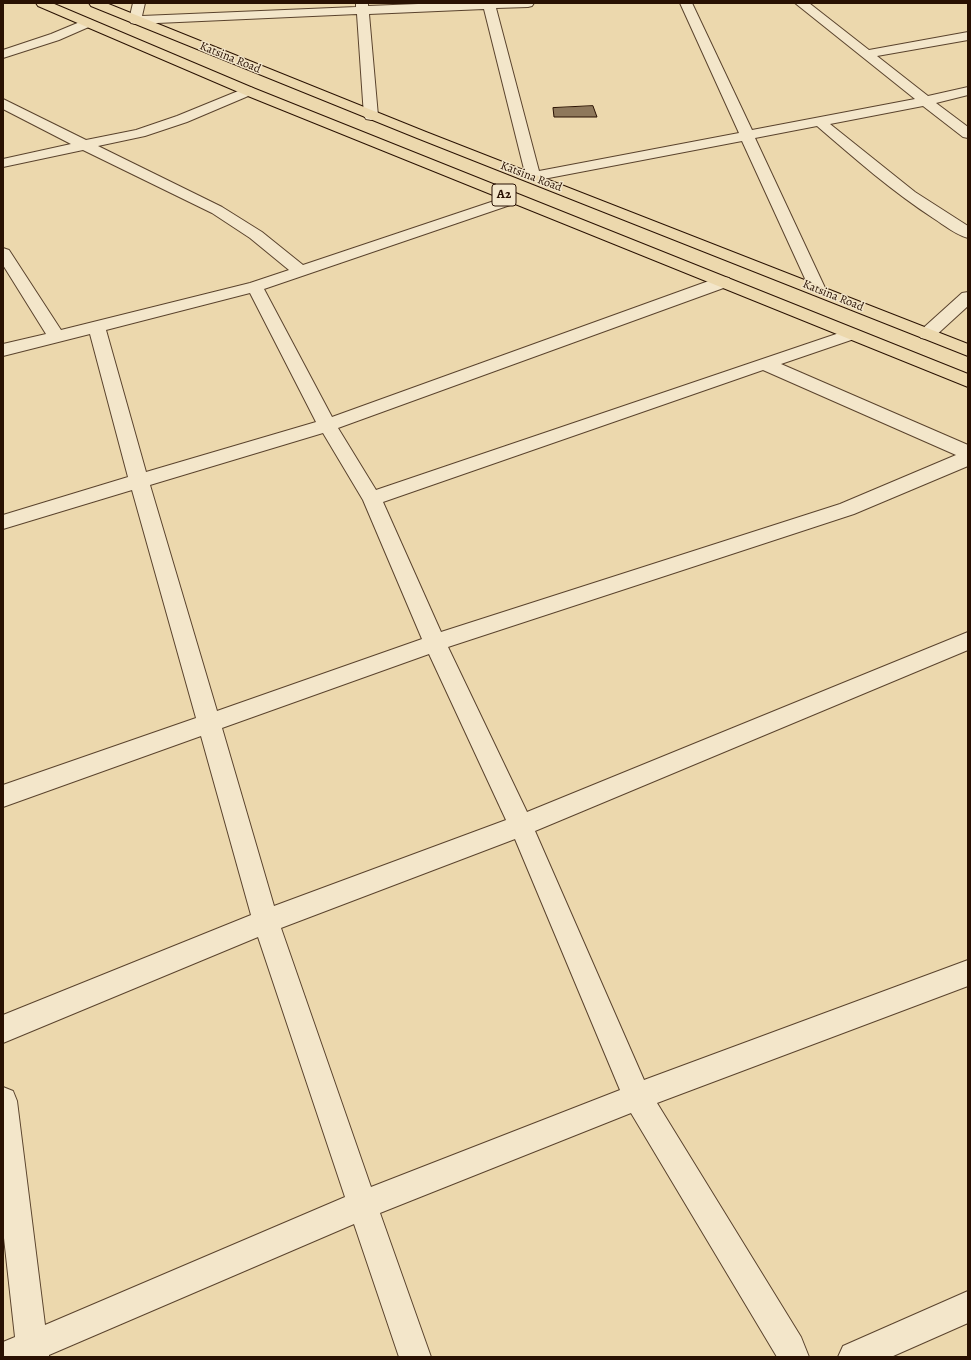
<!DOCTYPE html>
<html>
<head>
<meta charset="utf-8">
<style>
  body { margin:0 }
  #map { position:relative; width:971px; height:1360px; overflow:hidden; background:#ecd8ad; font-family:Alegreya,serif }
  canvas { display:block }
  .frame { position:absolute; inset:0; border:4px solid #291102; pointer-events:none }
</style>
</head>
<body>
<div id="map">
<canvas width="971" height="1360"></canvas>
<div class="frame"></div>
</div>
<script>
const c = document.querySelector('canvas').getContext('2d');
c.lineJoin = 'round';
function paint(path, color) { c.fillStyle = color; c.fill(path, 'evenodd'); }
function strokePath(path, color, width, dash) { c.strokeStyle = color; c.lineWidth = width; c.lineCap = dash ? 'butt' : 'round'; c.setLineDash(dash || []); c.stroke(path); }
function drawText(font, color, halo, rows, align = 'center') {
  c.font = font + ' Alegreya,serif'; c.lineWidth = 3; c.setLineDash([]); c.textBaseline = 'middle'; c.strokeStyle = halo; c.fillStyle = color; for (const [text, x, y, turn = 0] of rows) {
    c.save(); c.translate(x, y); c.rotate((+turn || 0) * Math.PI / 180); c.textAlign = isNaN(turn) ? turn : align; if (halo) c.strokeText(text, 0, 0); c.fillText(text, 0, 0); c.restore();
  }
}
const building = new Path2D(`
  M593,106L597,117H554L553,108Z`);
paint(building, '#8e785b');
strokePath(building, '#291102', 1);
const minor = new Path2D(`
  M133,3H145L142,16L356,7V3H368V6L443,3H534L532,6L528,7L496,8L539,171L739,133L680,3H692L752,130L915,99L795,3H809L869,50L968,32V40L877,56L928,96L968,87V95L936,103L968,127V138L963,137L923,106L830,124L915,192L968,226V238C956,235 944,225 933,218C892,191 854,158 817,126L755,138L826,290L824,294L818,295L812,294L742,141L533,181L528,180L526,177L484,9L369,14L378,116L376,119L371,120L366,119L364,116L357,14L135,24L131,23L129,20Z
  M87,19L91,20L93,23L91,26L59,40L3,58V50L51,34Z
  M248,87L253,88L255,91L253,94L187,122L145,136L98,146L222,207L262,232L303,265L509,196L514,194L519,196L522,199L519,202L264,289L332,417L717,278L723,277L729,278L731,282L729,286L338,428L376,490L851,329L857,330L860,334L857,338L781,364L968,445V466L854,514L448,647L527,812L968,632V650L535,831L644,1080L968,960V986L657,1103L801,1337L809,1357H777L631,1113L380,1213L431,1357H399L354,1224L49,1355V1357H3V1342L15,1337L3,1229V1087L13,1091L17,1101L45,1325L345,1197L258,937L3,1043V1015L251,915L201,736L3,807V785L196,718L132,490L3,529V515L128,477L90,334L3,356V344L46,334L3,265V248L9,250L61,330L250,283L289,270L250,238L212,213L83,150L3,167V159L71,144L3,109V99L86,140L136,130L177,116ZM250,293L316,422L146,472L106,330ZM763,370L956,455L840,504L441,632L383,502ZM323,433L363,500L422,639L217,711L150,485ZM429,654L506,820L274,906L222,728ZM515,839L620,1090L371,1187L281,928Z
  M968,292V306L933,338L927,339L921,338L918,334L921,330L962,293Z
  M968,1291V1323L891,1357H838L843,1346Z`);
const trunk = new Path2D(`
  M36,3H52L253,88L968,374V387L243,94L38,6Z
  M89,3H106L426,132L968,344V356L417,138L91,6Z`);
strokePath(minor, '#5a432d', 2);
strokePath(trunk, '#291102', 2);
paint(minor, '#f3e6ca');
paint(trunk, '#ecd8ad');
drawText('12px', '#291102', '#f3e6ca', [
  ["Katsina Road",230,58,22],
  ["Katsina Road",531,177,21],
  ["Katsina Road",833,296,22]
]);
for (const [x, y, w] of [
  [504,195,24]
]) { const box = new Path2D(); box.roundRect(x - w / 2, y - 11, w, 22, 3); c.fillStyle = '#f3e6ca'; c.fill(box); strokePath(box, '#291102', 1); }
drawText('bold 13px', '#291102', null, [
  ["A2",504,195]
]);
</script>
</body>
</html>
